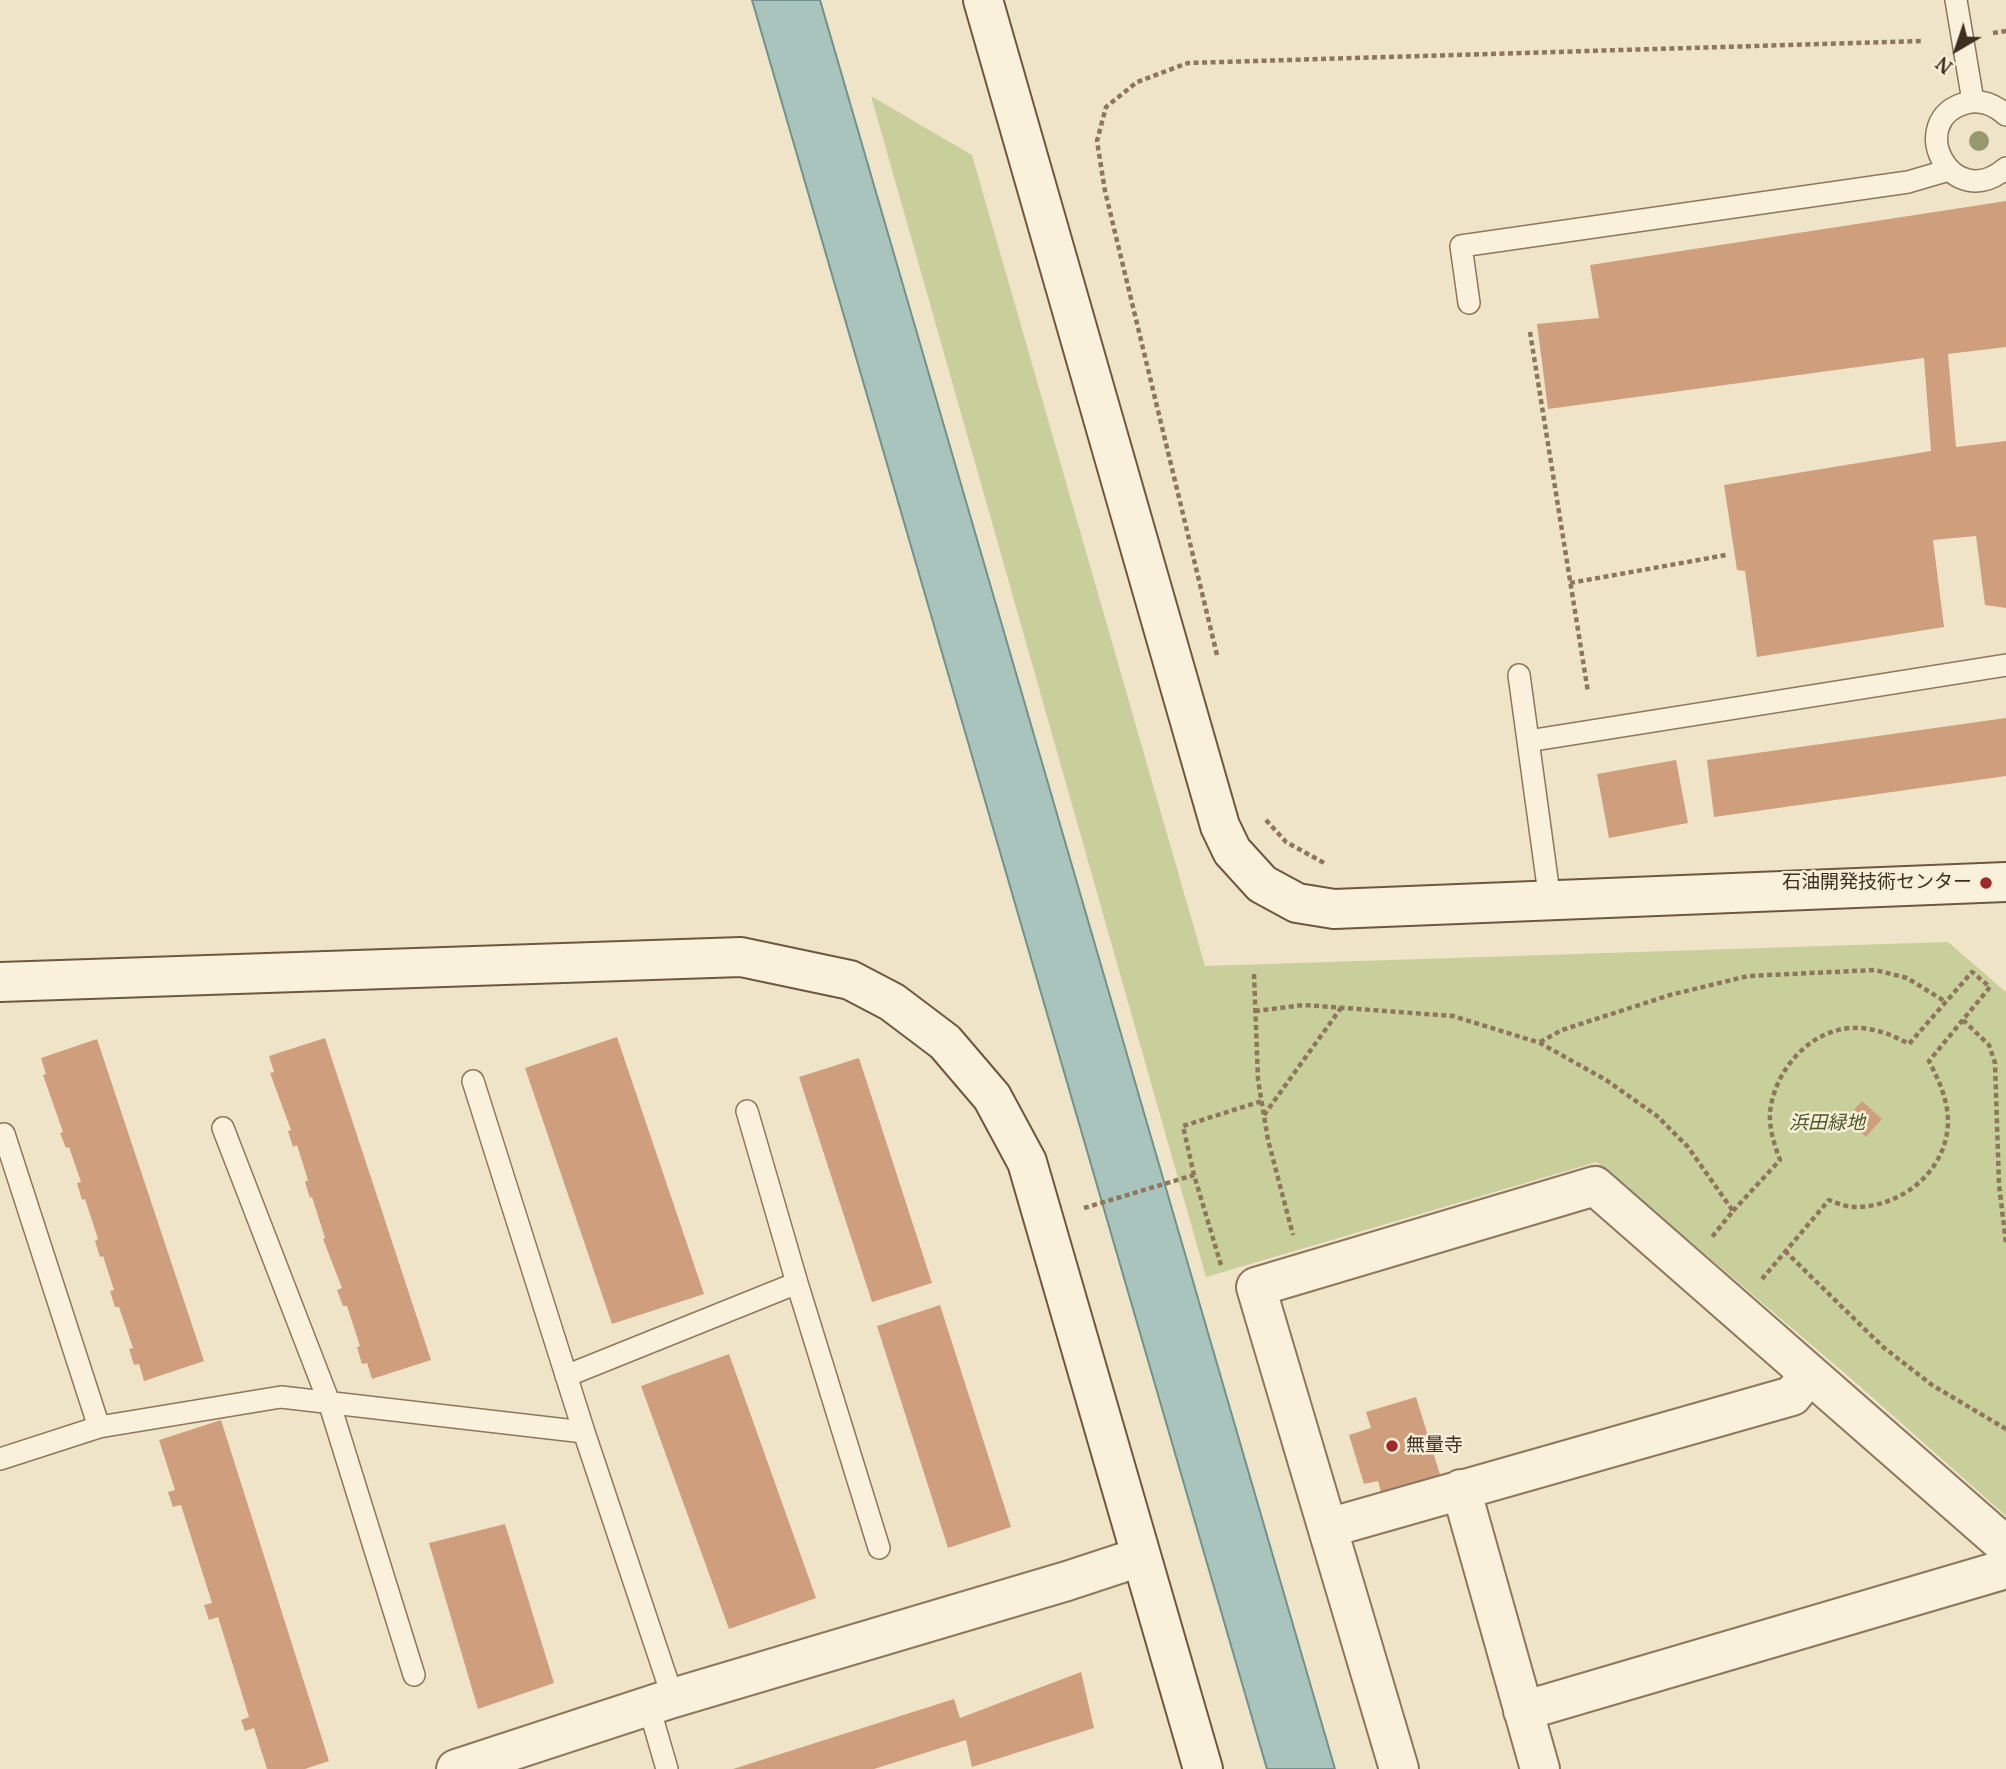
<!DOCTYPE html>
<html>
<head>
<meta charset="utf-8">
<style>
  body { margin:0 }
  #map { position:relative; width:2006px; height:1769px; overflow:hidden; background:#f0e4c8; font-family:"PT Serif",serif }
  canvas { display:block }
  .north { position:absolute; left:1922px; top:14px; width:70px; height:70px; -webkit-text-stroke:5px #f7eed8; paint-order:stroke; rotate:219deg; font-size:19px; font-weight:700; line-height:28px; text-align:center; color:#3d2e20 }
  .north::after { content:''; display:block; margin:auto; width:24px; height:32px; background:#3d2e20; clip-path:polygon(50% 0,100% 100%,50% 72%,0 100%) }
</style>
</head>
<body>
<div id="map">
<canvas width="2006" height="1769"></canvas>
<div class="north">N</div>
</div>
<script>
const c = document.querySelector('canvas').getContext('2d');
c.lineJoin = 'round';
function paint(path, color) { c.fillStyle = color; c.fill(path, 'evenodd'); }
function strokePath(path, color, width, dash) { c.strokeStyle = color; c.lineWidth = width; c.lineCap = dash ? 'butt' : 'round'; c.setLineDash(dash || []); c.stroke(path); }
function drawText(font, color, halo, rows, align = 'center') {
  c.font = font + ' "PT Serif","Noto Sans JP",serif'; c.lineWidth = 5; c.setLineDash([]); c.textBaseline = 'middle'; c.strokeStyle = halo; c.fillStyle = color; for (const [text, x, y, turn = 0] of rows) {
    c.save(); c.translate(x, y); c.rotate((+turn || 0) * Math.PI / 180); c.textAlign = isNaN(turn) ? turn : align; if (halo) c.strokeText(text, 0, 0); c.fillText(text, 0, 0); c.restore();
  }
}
paint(new Path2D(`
  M871,96L972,155L1205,966L1948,942L2006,992V1516L1855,1382L1597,1162L1206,1277Z`), '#c9cf9b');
const water = new Path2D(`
  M752,0H820L1335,1769H1267Z`);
paint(water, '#a9c4bc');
strokePath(water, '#6f938a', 2);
paint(new Path2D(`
  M2006,201V347L1948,354L1956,447L2006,441V608L1985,605L1976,536L1933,540L1944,627L1757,657L1745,571L1737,570L1724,485L1931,451L1924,358L1548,409L1537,324L1599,318L1590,265Z
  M2006,718V776L1714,817L1707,760Z
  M1676,760L1688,823L1609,838L1597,774Z
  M617,1037L704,1294L612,1324L525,1068Z
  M325,1038L431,1360L372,1379L367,1363L362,1364L357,1347L360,1346L347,1306H343L337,1290L342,1288L323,1239L325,1238L312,1197L310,1198L305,1182L308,1180L297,1145L293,1147L288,1131L291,1130L270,1073L274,1072L269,1056Z
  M97,1039L204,1361L144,1381L139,1364L134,1365L129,1349L133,1348L119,1307H115L110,1291L114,1290L103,1256L100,1257L95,1241L98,1239L85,1199L82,1200L77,1183L81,1182L69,1147L66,1148L60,1133L63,1132L43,1075L46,1074L41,1058Z
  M859,1058L932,1283L872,1302L799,1077Z
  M1862,1101L1882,1119L1866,1137L1846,1119Z
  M940,1305L1011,1527L948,1548L877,1326Z
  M729,1354L816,1598L729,1629L641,1386Z
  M1416,1397L1442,1481L1383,1499L1378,1481L1364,1484L1349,1435L1371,1428L1366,1412Z
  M221,1420L329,1761L305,1769H267L254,1728L245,1731L241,1720L249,1717L218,1617L209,1620L204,1605L212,1603L181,1505L173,1507L168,1492L175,1490L159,1440Z
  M505,1524L554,1683L478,1709L429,1543Z
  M1081,1672L1094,1728L972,1767L966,1740L874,1769H733L954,1699L960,1718Z`), '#cf9f7d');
const lane = new Path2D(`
  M1956,0L1973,101
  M2006,115C1995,105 1981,99 1966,103C1904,120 1951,215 2006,168
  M1469,303L1461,246L1908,182L1949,170
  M1519,675L1550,901
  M1528,741L2006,665
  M473,1081L584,1432
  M747,1111L797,1283
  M223,1128L329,1402L414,1675
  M4,1134L99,1427
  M566,1376L797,1283L879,1548
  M0,1459L99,1427L281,1397L584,1432L673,1698
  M649,1707L667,1769`);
const street = new Path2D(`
  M1461,1489L1540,1769
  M1328,1528L1792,1396L1809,1375
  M1523,1711L2006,1569
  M456,1769L673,1698L1067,1581L1140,1557
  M1399,1769L1256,1287L1595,1186L2006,1546`);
const secondary = new Path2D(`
  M983,0L1220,826L1232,851L1262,884L1297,903L1334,909L2006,882
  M0,982L741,957L850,980L892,1002L945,1042L992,1097L1027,1162L1203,1769`);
strokePath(lane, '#8d765c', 24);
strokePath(street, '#8d765c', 42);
strokePath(secondary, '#6f573f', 42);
strokePath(new Path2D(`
  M1993,33L2006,31
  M1530,332L1588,692
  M1570,583L1726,555
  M1217,655L1105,191L1097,141L1106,107L1137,82L1188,63L1922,41
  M1266,820L1286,842L1326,864
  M1254,974L1258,1080L1268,1140L1293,1235
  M1255,1011L1304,1005L1453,1016L1540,1043L1606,1080L1657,1116L1688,1147L1733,1211L1712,1237
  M1963,1020L1989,1045L1995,1063L1999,1185L2006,1243
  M1540,1042L1562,1030L1670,995L1748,976L1875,970L1907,978L1946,1002
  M1264,1115L1341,1008
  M1084,1208L1194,1175
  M1733,1211L1780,1160C1774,1144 1769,1128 1770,1112C1775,1065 1819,1020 1868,1029C1883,1031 1896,1037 1909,1044L1972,972L1990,987L1929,1061C1939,1081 1948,1100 1948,1122C1947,1171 1902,1207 1855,1207C1846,1207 1837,1203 1829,1200L1762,1279
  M1785,1251L1883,1347L1932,1385L2006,1429
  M1221,1265L1194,1175L1183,1126L1262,1101`), '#8d765c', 4.5, [5, 3.5]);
strokePath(lane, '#faf1dc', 21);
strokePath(street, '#faf1dc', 38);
strokePath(secondary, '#faf1dc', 38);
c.fillStyle = '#96986f';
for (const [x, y] of [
  [1979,141]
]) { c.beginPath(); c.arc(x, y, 10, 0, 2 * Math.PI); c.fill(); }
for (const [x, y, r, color] of [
  [1986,883,7,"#9e2a2b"],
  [1392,1446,7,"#9e2a2b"]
]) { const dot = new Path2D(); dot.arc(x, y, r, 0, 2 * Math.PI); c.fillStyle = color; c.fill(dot); strokePath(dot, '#f7eed8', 2.5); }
drawText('19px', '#3d2e20', '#f7eed8', [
  ["石油開発技術センター",1972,883],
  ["無量寺",1406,1446,"left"]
], 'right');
drawText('italic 19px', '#4d5a26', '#f7eed8', [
  ["浜田緑地",1827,1124]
]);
</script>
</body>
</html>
